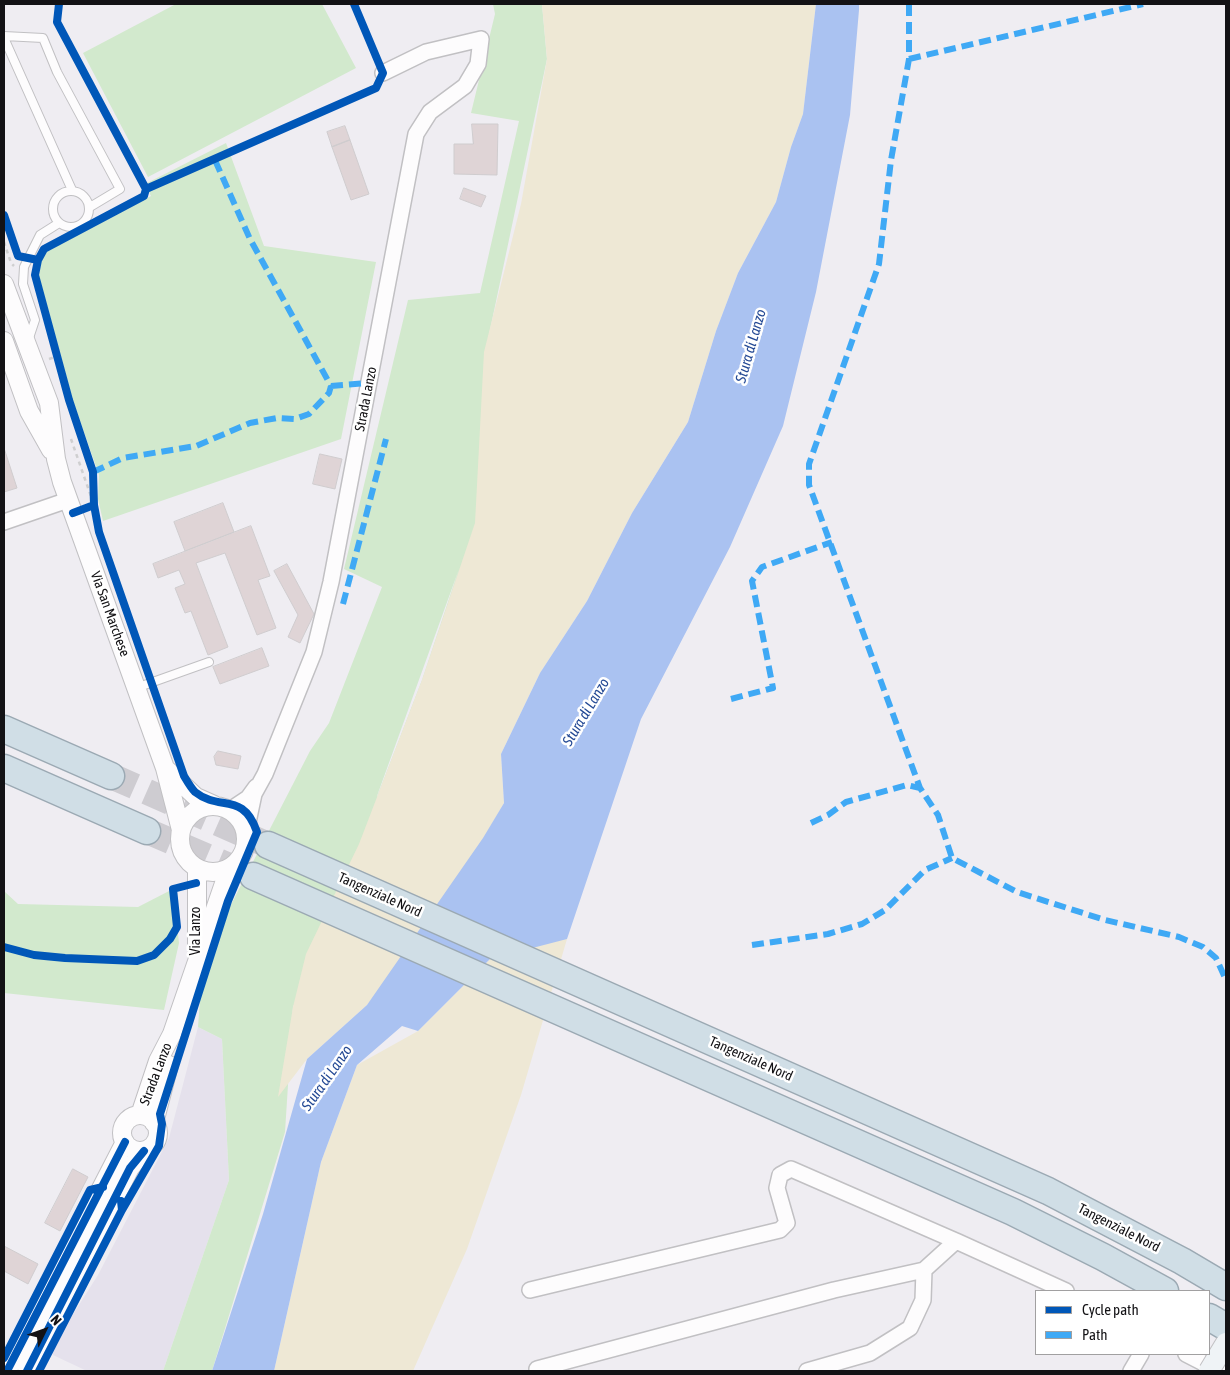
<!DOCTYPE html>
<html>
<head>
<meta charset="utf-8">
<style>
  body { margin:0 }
  #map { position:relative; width:1230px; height:1375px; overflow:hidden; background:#efedf2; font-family:"Asap Condensed",sans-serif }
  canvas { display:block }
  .frame { position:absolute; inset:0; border:5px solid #131215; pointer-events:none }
  .legend { position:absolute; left:1035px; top:1290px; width:175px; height:65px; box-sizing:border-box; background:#fff; border:1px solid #a1a0a1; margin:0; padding:6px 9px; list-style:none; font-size:15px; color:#131215 }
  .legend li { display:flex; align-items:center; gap:10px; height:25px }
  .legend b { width:25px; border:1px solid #a1a0a1 }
  .north { position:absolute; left:20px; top:1305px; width:50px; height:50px; -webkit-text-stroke:4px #fff; paint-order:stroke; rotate:48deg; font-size:14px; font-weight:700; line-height:20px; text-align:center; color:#131215 }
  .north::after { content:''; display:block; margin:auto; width:18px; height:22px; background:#131215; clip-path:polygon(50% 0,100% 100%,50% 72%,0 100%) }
</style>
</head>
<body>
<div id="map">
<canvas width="1230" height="1375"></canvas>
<div class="frame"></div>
<ul class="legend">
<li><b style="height:6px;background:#0057b8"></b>Cycle path</li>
<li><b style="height:6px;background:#3fa9f5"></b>Path</li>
</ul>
<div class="north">N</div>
</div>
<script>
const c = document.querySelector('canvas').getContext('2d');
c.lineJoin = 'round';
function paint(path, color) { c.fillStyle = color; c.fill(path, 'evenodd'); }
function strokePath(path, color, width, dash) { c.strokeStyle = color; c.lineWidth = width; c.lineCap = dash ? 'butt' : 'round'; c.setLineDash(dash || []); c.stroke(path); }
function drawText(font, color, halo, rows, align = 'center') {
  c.font = font + ' "Asap Condensed",sans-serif'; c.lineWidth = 5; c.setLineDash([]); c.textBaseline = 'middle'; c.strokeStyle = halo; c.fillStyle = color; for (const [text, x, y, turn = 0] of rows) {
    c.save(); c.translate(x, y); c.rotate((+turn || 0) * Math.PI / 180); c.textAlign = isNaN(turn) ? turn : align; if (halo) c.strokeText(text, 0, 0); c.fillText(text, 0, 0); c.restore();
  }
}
paint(new Path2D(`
  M198,1027L222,1039L229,1180L163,1371H87L53,1355L51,1349L98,1275L169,1138Z`), '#e5e1ec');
paint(new Path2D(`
  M176,4H322L356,68L148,177L83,53Z
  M493,4H542L547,59L486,349L674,126L293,1007L285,1132L212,1371H163L229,1180L222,1039L198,1027L203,959L310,751L329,723L382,587L344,569L408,300L480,293L519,121L471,113L495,14ZM459,569L422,680L377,797V796Z
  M226,143L264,246L376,262L341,439L103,521L98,499L99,475L73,401L39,276L41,262L46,252L151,196L145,184Z
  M173,889L179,943L164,1010L4,993V891L18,904L138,907Z`), '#d2e9cd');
paint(new Path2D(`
  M542,4H816L803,114L791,147L776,202L738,273L716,331L688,422L632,513L587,601L540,673L501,754L504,803L461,878L403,967L367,1005L307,1059L278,1097L293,1007L306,954L359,844L422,680L475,523L484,352L521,204L547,59Z
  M567,939L521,1095L467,1249L413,1371H274L321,1162L357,1065L418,1031L490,959L528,942Z`), '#eee8d5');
paint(new Path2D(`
  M816,4H859V10L850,115L816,292L783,426L730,547L641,719L567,939L490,959L418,1031L402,1026L357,1065L321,1162L274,1371H212L263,1214L307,1059L367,1005L483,838L504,803L501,754L540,673L587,601L632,513L688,422L716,331L738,273L776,202L791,147L803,114Z`), '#aac2f1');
const building = new Path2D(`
  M472,124H498L497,175L454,174V144H473Z
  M345,126L350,140L332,147L327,132Z
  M350,140L369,194L351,200L332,147Z
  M464,188L486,196L481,207L460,199Z
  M4,448L17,488L4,492Z
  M320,454L342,459L335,489L313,484Z
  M223,503L234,532L185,551L174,522Z
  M251,526L270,576L258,580L276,628L257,635L225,553L196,563L228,647L208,655L191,611L185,613L175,588L185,584L179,570L158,578L153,564Z
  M287,564L314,614L300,643L288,637L298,615L274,571Z
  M262,648L269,666L220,684L213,667Z
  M218,751L241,756L238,769L216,765L214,757Z
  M73,1169L88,1177L60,1231L45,1223Z
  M4,1246L38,1264L28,1284L4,1271Z`);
paint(building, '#dfd4d6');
strokePath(building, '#cfccce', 1);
strokePath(new Path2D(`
  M111,776L268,845
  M147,831L253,876`), '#ceccd1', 26, [26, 13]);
const service = new Path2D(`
  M4,36L43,38L57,72L120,189L90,207
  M4,38L72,190
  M53 209a18 18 0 1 1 36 0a18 18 0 1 1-36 0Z
  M28,341L35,320L23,284L24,267L40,235L59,223
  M136,688L209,662`);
const minor = new Path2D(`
  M4,522L68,500
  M230,810L248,798L256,787
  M246,832L254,794L265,774L314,652L331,582L416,134L430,112L465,86L478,64L481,39L426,52L383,73
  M530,1290L780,1230L787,1223L777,1188L780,1175L791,1169L956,1241
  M1186,1354L1219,1371
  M537,1369L834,1290L924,1270L956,1241L1066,1291
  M807,1371L870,1353L910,1328L923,1300L924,1270
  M1131,1371L1141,1354`);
const tertiary = new Path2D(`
  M4,284L49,403L56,459L62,482L165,768L181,830
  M4,341L29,411L51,450
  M166,769L196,797L214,805
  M180 839a33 33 0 1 1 66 0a33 33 0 1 1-66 0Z
  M197,948V868
  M140,1115L158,1061L172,1034L229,869
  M122 1133a18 18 0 1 1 36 0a18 18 0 1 1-36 0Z
  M154,1123L169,1065
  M7,1371L125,1142
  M27,1371L130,1168L144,1151`);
const motorway = new Path2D(`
  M4,729L111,776
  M4,768L147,831
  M268,845L1048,1191L1182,1261L1226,1287
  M253,876L1013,1212L1103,1257L1165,1291
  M1209,1317L1226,1327`);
strokePath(service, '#c1c0c3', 10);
strokePath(minor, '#c1c0c3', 18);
strokePath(tertiary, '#c1c0c3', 20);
strokePath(motorway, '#9ba9b3', 29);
strokePath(new Path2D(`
  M4,242L11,263L14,266
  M49,359L58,356
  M71,439L94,505`), '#cfcfd0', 2.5, [4, 4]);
strokePath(service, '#fdfcfd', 8);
strokePath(minor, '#fdfcfd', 15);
strokePath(tertiary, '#fdfcfd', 18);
strokePath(motorway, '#d0dee6', 26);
const secondaryBridge = new Path2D(`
  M1209,1371L1226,1343`);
strokePath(secondaryBridge, '#c1c0c3', 22, []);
strokePath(secondaryBridge, '#eff3f6', 20);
strokePath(new Path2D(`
  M909,4V59L891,160L879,264L809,464V485L920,788L938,815L952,858L1017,892L1105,920L1179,937L1203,947L1216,958L1226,980
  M909,59L1143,4
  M331,386L368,383
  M93,472L123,458L196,446L250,423L277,418L295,419L309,414L329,393L331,386L250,239L214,158
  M343,604L386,439
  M731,699L773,688L752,581L762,567L832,542
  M811,823L828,815L846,802L907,785L920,788
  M752,945L828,934L862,924L885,910L925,870L952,858`), '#3fa9f5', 6, [12, 6]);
strokePath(new Path2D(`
  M59,4L57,22L146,189L376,88L383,73L354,4
  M4,215L18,256L38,260L35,275L69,400L93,472L94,505L73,513
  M38,260L44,249L144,196L146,189
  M94,505L99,532L184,776C187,781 191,788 195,792C220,812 243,791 257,832L228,901L160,1114L162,1124L159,1146L122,1210
  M4,947L34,955L65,958L137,961L154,955L170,939L177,927L173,889L196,883
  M4,1358L90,1190L103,1187
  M7,1371L125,1142
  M27,1371L130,1168L144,1151
  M39,1371L122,1210L121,1201`), '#0057b8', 8);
drawText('14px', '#131215', '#fff', [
  ["Strada Lanzo",366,399,-79],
  ["Via San Marchese",110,614,70],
  ["Tangenziale Nord",380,895,24],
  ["Via Lanzo",196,931,-90],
  ["Tangenziale Nord",751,1059,24],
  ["Strada Lanzo",156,1074,-69],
  ["Tangenziale Nord",1119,1228,27]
]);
drawText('italic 15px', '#254a95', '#fff', [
  ["Stura di Lanzo",751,346,-74],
  ["Stura di Lanzo",586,712,-59],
  ["Stura di Lanzo",327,1078,-55]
]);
</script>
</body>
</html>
